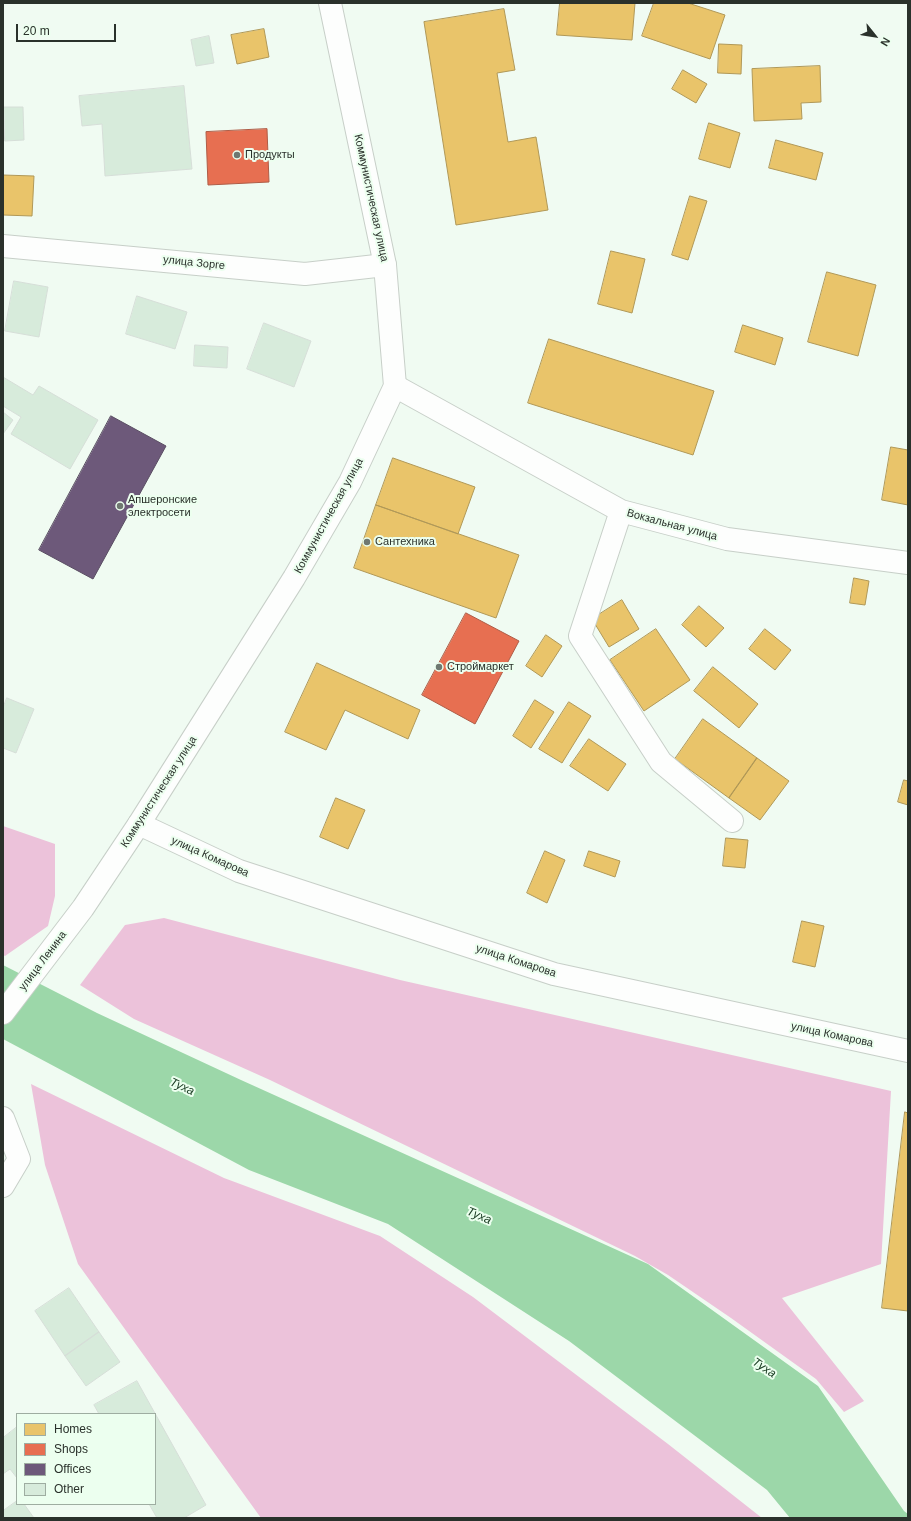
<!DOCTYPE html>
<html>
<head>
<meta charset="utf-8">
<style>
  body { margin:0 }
  #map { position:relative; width:911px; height:1521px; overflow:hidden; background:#f0fbf2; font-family:Helvetica,sans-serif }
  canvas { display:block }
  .frame { position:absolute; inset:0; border:4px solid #2a312b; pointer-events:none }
  .legend { position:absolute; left:16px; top:1413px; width:140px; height:92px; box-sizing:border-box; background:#ecffef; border:1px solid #9eada1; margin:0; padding:5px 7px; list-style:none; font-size:12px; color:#2a312b }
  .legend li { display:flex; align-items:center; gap:8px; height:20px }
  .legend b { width:20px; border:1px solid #9eada1 }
  .north { position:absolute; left:855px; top:16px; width:40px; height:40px; -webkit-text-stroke:3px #ecffef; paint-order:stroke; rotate:120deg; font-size:11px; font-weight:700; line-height:16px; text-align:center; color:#2a312b }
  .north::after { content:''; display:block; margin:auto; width:14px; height:18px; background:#2a312b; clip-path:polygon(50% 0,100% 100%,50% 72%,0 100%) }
  .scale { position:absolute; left:16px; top:24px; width:100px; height:18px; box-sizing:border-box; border:2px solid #2a312b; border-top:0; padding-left:5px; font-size:12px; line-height:14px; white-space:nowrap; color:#2a312b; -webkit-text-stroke:3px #ecffef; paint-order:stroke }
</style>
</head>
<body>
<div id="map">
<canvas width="911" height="1521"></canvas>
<div class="frame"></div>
<ul class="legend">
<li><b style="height:11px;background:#e9c46a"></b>Homes</li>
<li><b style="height:11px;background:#e76f51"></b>Shops</li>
<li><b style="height:11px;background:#6d597a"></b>Offices</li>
<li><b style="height:11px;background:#d7ebdb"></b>Other</li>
</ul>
<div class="north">N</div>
<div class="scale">20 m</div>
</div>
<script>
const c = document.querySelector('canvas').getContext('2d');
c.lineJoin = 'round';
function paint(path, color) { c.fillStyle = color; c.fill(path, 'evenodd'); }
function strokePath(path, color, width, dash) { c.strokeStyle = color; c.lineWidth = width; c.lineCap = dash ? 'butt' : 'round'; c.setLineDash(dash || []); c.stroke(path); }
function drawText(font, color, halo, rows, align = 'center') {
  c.font = font + ' Helvetica,sans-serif'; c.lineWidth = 4; c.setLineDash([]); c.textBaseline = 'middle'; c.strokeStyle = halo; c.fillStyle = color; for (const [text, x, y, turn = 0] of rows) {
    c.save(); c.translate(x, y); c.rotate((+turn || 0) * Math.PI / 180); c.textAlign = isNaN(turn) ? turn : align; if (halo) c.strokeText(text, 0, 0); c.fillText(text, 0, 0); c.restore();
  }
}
paint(new Path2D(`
  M3,826L55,844V896L48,926L5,956L3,955Z
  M164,918L400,980L891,1091L881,1264L782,1298L864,1401L844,1412L816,1379L731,1318L668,1275L635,1256L270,1080L134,1019L80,985L125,925Z
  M31,1084L224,1178L380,1236L473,1297L668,1444L762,1518H261L78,1264L45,1165Z`), '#ecc2da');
paint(new Path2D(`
  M3,965L97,1013L241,1080L648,1264L818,1386L904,1511L908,1514V1518H790L767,1490L569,1341L388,1224L249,1170L3,1039Z`), '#9cd7a9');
const homes = new Path2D(`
  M560,3H635L632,40L557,35Z
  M654,3H688L725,15L710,59L642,36Z
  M504,9L515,70L497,73L508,142L536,137L548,210L456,225L424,22Z
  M264,29L269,57L237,64L231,35Z
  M719,44L742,45L741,74L718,73Z
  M820,66L821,102L801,103L802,119L754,121L752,69Z
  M683,70L707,84L696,103L672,89Z
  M709,123L740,133L730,168L699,159Z
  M776,140L823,153L816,180L769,168Z
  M3,175L34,176L32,216L3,215Z
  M690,196L707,201L688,260L672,255Z
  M611,251L645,259L632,313L598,304Z
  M827,272L876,285L858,356L808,342Z
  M743,325L783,338L775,365L735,352Z
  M549,339L714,391L693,455L528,403Z
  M891,447L908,450V505L882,500Z
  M393,458L475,487L458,534L376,505Z
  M376,505L519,555L496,618L354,568Z
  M854,578L869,581L865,605L850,603Z
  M622,600L639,629L609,647L592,619Z
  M699,606L724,628L706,647L682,625Z
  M656,629L690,680L644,711L610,660Z
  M765,629L791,650L775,670L749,649Z
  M546,635L562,646L542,677L526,666Z
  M317,663L420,710L408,739L345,710L326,750L285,732Z
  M713,667L758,704L739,728L694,691Z
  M535,700L554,712L531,748L513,736Z
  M569,702L591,716L562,763L539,749Z
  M703,719L757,758L729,798L675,759Z
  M589,739L626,764L608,791L570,766Z
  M757,758L789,781L760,820L729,798Z
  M904,780L908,781V805L898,802Z
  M336,798L365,810L348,849L320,837Z
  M726,838L748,840L745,868L723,866Z
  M545,851L565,860L547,903L527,893Z
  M589,851L620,861L615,877L584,866Z
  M802,921L824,926L815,967L793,962Z
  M905,1112L908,1113V1311L882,1308Z`);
paint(homes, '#e9c46a');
strokePath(homes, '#b09857', 1);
const shops = new Path2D(`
  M267,129L269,182L208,185L206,132Z
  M466,613L519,641L475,724L422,695Z`);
paint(shops, '#e76f51');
strokePath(shops, '#ae5c46', 1);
const offices = new Path2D(`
  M111,416L166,446L93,579L39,550Z`);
paint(offices, '#6d597a');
strokePath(offices, '#594d62', 1);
const building = new Path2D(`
  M209,36L214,63L196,66L191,40Z
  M184,86L192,169L105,176L102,124L82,126L79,96Z
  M4,107H23L24,140L5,141Z
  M14,281L48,287L39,337L5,331Z
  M137,296L187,312L175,349L126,334Z
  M264,323L311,341L294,387L247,369Z
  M195,345L228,347L227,368L194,366Z
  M3,377L33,395L39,386L98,420L70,469L11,434L21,417L3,406Z
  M3,412L13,420L3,434Z
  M7,698L34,709L16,753L3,748V708Z
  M69,1288L99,1332L65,1356L35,1311Z
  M99,1332L120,1362L86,1386L65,1356Z
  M137,1381L206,1505L184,1518H157L149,1504H155V1414H99L94,1405Z
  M17,1427V1478L10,1469L3,1474V1438Z
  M17,1501V1504H24L34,1518H3V1511Z`);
paint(building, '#d7ebdb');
strokePath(building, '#d6ded8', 1);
const minor = new Path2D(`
  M3,246L305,274L385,265
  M395,386L621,511L727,539L908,563
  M621,511L580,636L661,762L732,821
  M139,824L239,871L554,974L908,1051
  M3,1118L19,1159L3,1186`);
const major = new Path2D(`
  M3,1013L83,908L139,824L294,578L350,482L395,386L385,265L330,3`);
strokePath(minor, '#c7cfc8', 24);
strokePath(major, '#c7cfc8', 24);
strokePath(minor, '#fdfefd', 22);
strokePath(major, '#fdfefd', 22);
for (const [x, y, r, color] of [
  [237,155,4,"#6f7871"],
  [120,506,4,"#6f7871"],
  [367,542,4,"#6f7871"],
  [439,667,4,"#6f7871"]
]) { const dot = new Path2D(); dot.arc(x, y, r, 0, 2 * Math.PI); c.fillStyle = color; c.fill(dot); strokePath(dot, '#ecffef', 1.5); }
drawText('11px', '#2a312b', '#ecffef', [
  ["Продукты",245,155],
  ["Апшеронские",128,500],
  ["электросети",128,513],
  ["Сантехника",375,542],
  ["Строймаркет",447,667]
], 'left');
drawText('11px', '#2a312b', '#ecffef', [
  ["Коммунистическая улица",371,198,78],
  ["улица Зорге",194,263,6],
  ["Коммунистическая улица",329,516,-61],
  ["Вокзальная улица",672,525,15],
  ["Коммунистическая улица",159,792,-57],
  ["улица Комарова",210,857,24],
  ["улица Ленина",43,961,-53],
  ["улица Комарова",516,961,18],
  ["улица Комарова",832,1035,12]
]);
drawText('italic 12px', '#183a21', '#ecffef', [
  ["Туха",182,1087,25],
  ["Туха",479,1216,23],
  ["Туха",764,1368,34]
]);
</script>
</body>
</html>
